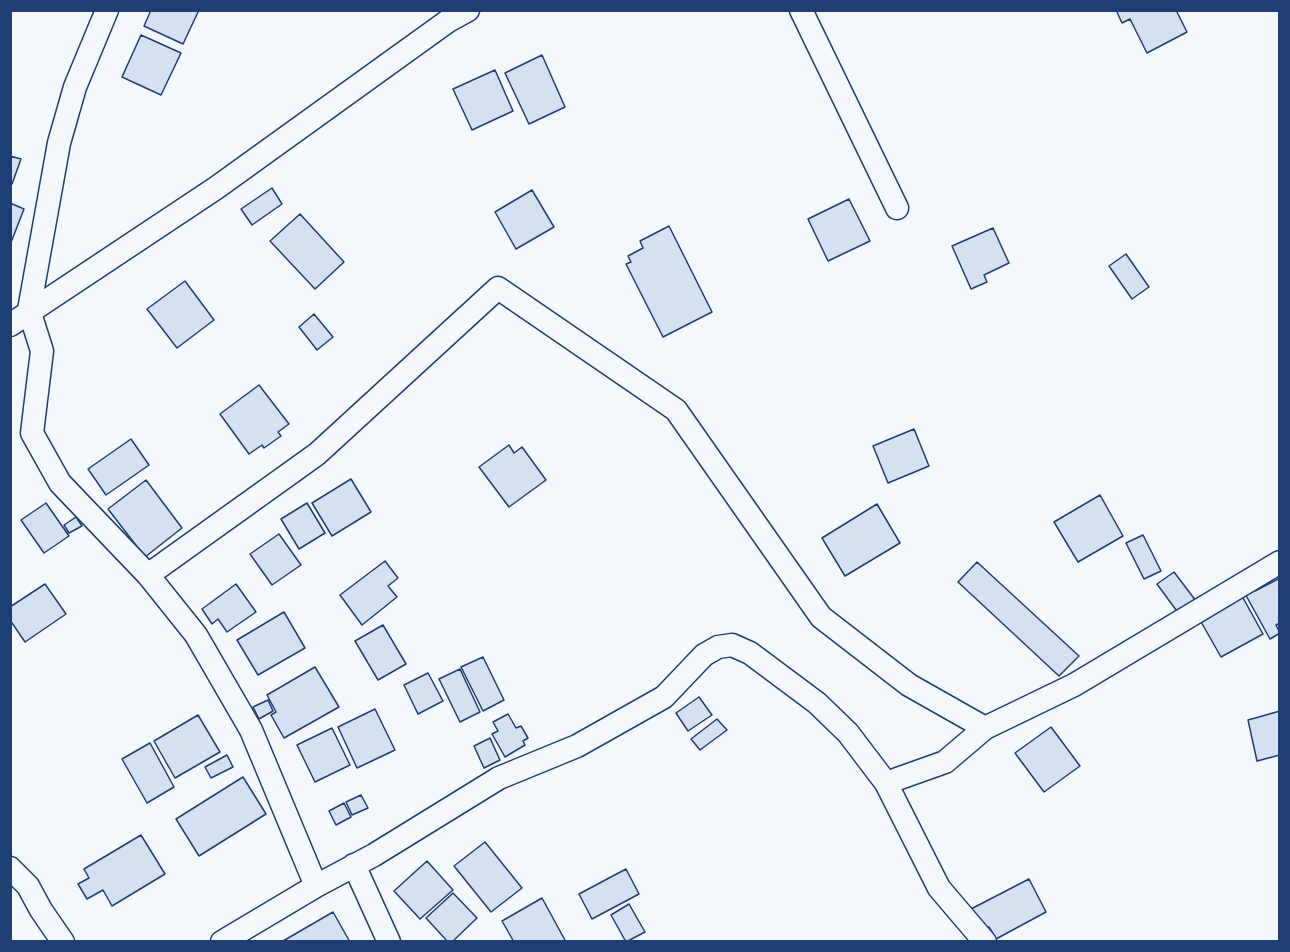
<!DOCTYPE html>
<html>
<head>
<meta charset="utf-8">
<style>
  body { margin:0 }
  #map { position:relative; width:1290px; height:952px; overflow:hidden; background:#f4f7fb; font-family:"Sofia Sans Condensed",sans-serif }
  canvas { display:block }
  .frame { position:absolute; inset:0; border:12px solid #1d3f73; pointer-events:none }
</style>
</head>
<body>
<div id="map">
<canvas width="1290" height="952"></canvas>
<div class="frame"></div>
</div>
<script>
const c = document.querySelector('canvas').getContext('2d');
c.lineJoin = 'round';
function paint(path, color) { c.fillStyle = color; c.fill(path, 'evenodd'); }
function strokePath(path, color, width, dash) { c.strokeStyle = color; c.lineWidth = width; c.lineCap = dash ? 'butt' : 'round'; c.setLineDash(dash || []); c.stroke(path); }
const building = new Path2D(`
  M151,10H199L183,44L144,26Z
  M1116,10H1176L1187,32L1147,53L1130,19L1122,23Z
  M141,35L181,53L161,95L122,77Z
  M542,55L565,107L529,124L505,73Z
  M495,70L513,111L472,130L453,89Z
  M10,156L21,159L12,184L10,183Z
  M272,188L282,204L252,225L241,209Z
  M532,190L554,227L516,249L495,212Z
  M849,199L870,241L828,261L808,219Z
  M10,203L24,209L10,245Z
  M300,214L344,262L315,289L270,241Z
  M669,226L712,312L663,337L626,264L631,262L628,256L643,248L640,241Z
  M993,228L1009,263L984,275L987,282L971,289L952,246Z
  M1126,254L1149,287L1132,299L1109,266Z
  M185,281L214,320L177,348L147,309Z
  M314,314L333,337L317,350L299,327Z
  M259,385L289,424L278,432L281,436L264,448L262,445L249,454L220,414Z
  M914,429L929,466L888,483L873,446Z
  M131,439L149,465L106,495L88,469Z
  M509,445L514,453L522,447L546,480L509,507L479,467Z
  M351,479L371,512L332,536L312,503Z
  M146,480L182,528L145,557L108,509Z
  M1100,495L1123,536L1078,562L1054,522Z
  M46,503L69,536L44,553L21,520Z
  M307,503L325,533L299,549L281,519Z
  M877,504L900,543L845,576L822,538Z
  M76,517L82,526L69,533L64,525Z
  M279,534L301,565L272,585L250,554Z
  M1143,535L1161,571L1144,579L1126,543Z
  M385,561L398,578L388,586L397,597L362,625L340,595Z
  M977,562L1079,656L1059,676L958,582Z
  M1174,572L1196,601L1179,614L1157,584Z
  M1280,578V623L1276,625L1280,633L1270,639L1243,590L1252,585L1255,591Z
  M45,584L66,614L25,642L10,620V607Z
  M236,584L256,612L227,632L218,619L212,624L202,609Z
  M1242,596L1263,634L1221,657L1200,620Z
  M284,612L305,648L258,675L237,640Z
  M383,625L406,664L378,680L355,641Z
  M483,657L504,700L483,711L461,667Z
  M315,667L339,707L284,738L271,715L276,712L267,695Z
  M460,669L480,712L460,722L439,679Z
  M428,673L443,701L418,714L404,685Z
  M699,697L712,715L688,731L676,713Z
  M268,700L273,711L259,719L253,707Z
  M375,709L395,750L357,768L338,727Z
  M1280,711V755L1257,761L1248,720Z
  M508,714L516,728L521,726L528,738L523,741L525,745L505,757L492,734L498,731L493,722Z
  M198,715L220,752L175,778L154,741Z
  M717,719L727,730L700,750L691,739Z
  M1051,727L1080,766L1044,792L1015,753Z
  M332,728L350,765L315,782L297,745Z
  M490,738L500,760L484,768L474,746Z
  M150,743L174,787L147,803L122,759Z
  M227,755L233,767L211,778L205,767Z
  M243,777L266,814L199,856L176,819Z
  M361,795L368,808L352,815L346,802Z
  M344,803L351,817L336,825L329,811Z
  M141,835L165,874L112,906L103,890L87,899L78,884L89,878L84,869Z
  M485,842L522,888L491,912L454,866Z
  M427,861L453,890L420,919L394,891Z
  M626,869L639,894L592,919L579,894Z
  M1029,879L1046,912L996,939L989,927L983,931L971,909Z
  M453,893L477,918L452,942H448L426,918Z
  M542,898L566,942H514L502,921Z
  M629,904L645,932L626,942L611,915Z
  M333,912L350,942H283V941Z`);
paint(building, '#d5e0f0');
strokePath(building, '#1d3f73', 1.5);
const minor = new Path2D(`
  M107,10L75,87L59,143L29,310L42,351L32,433L60,483L148,575L196,635L251,730L316,886
  M801,10L897,208
  M10,325L216,188L448,21L468,10
  M148,575L317,454L498,288L676,410L821,617L909,685L985,728
  M886,783L945,762L985,728L1074,685L1280,562
  M354,865L389,942
  M10,868L28,886L41,910L63,942
  M222,942L316,886L374,855L499,778L577,746L664,697L704,655L718,647L732,645L750,653L817,703L848,733L886,783L939,888L985,942`);
strokePath(minor, '#1d3f73', 25);
strokePath(minor, '#f4f7fb', 22);
</script>
</body>
</html>
